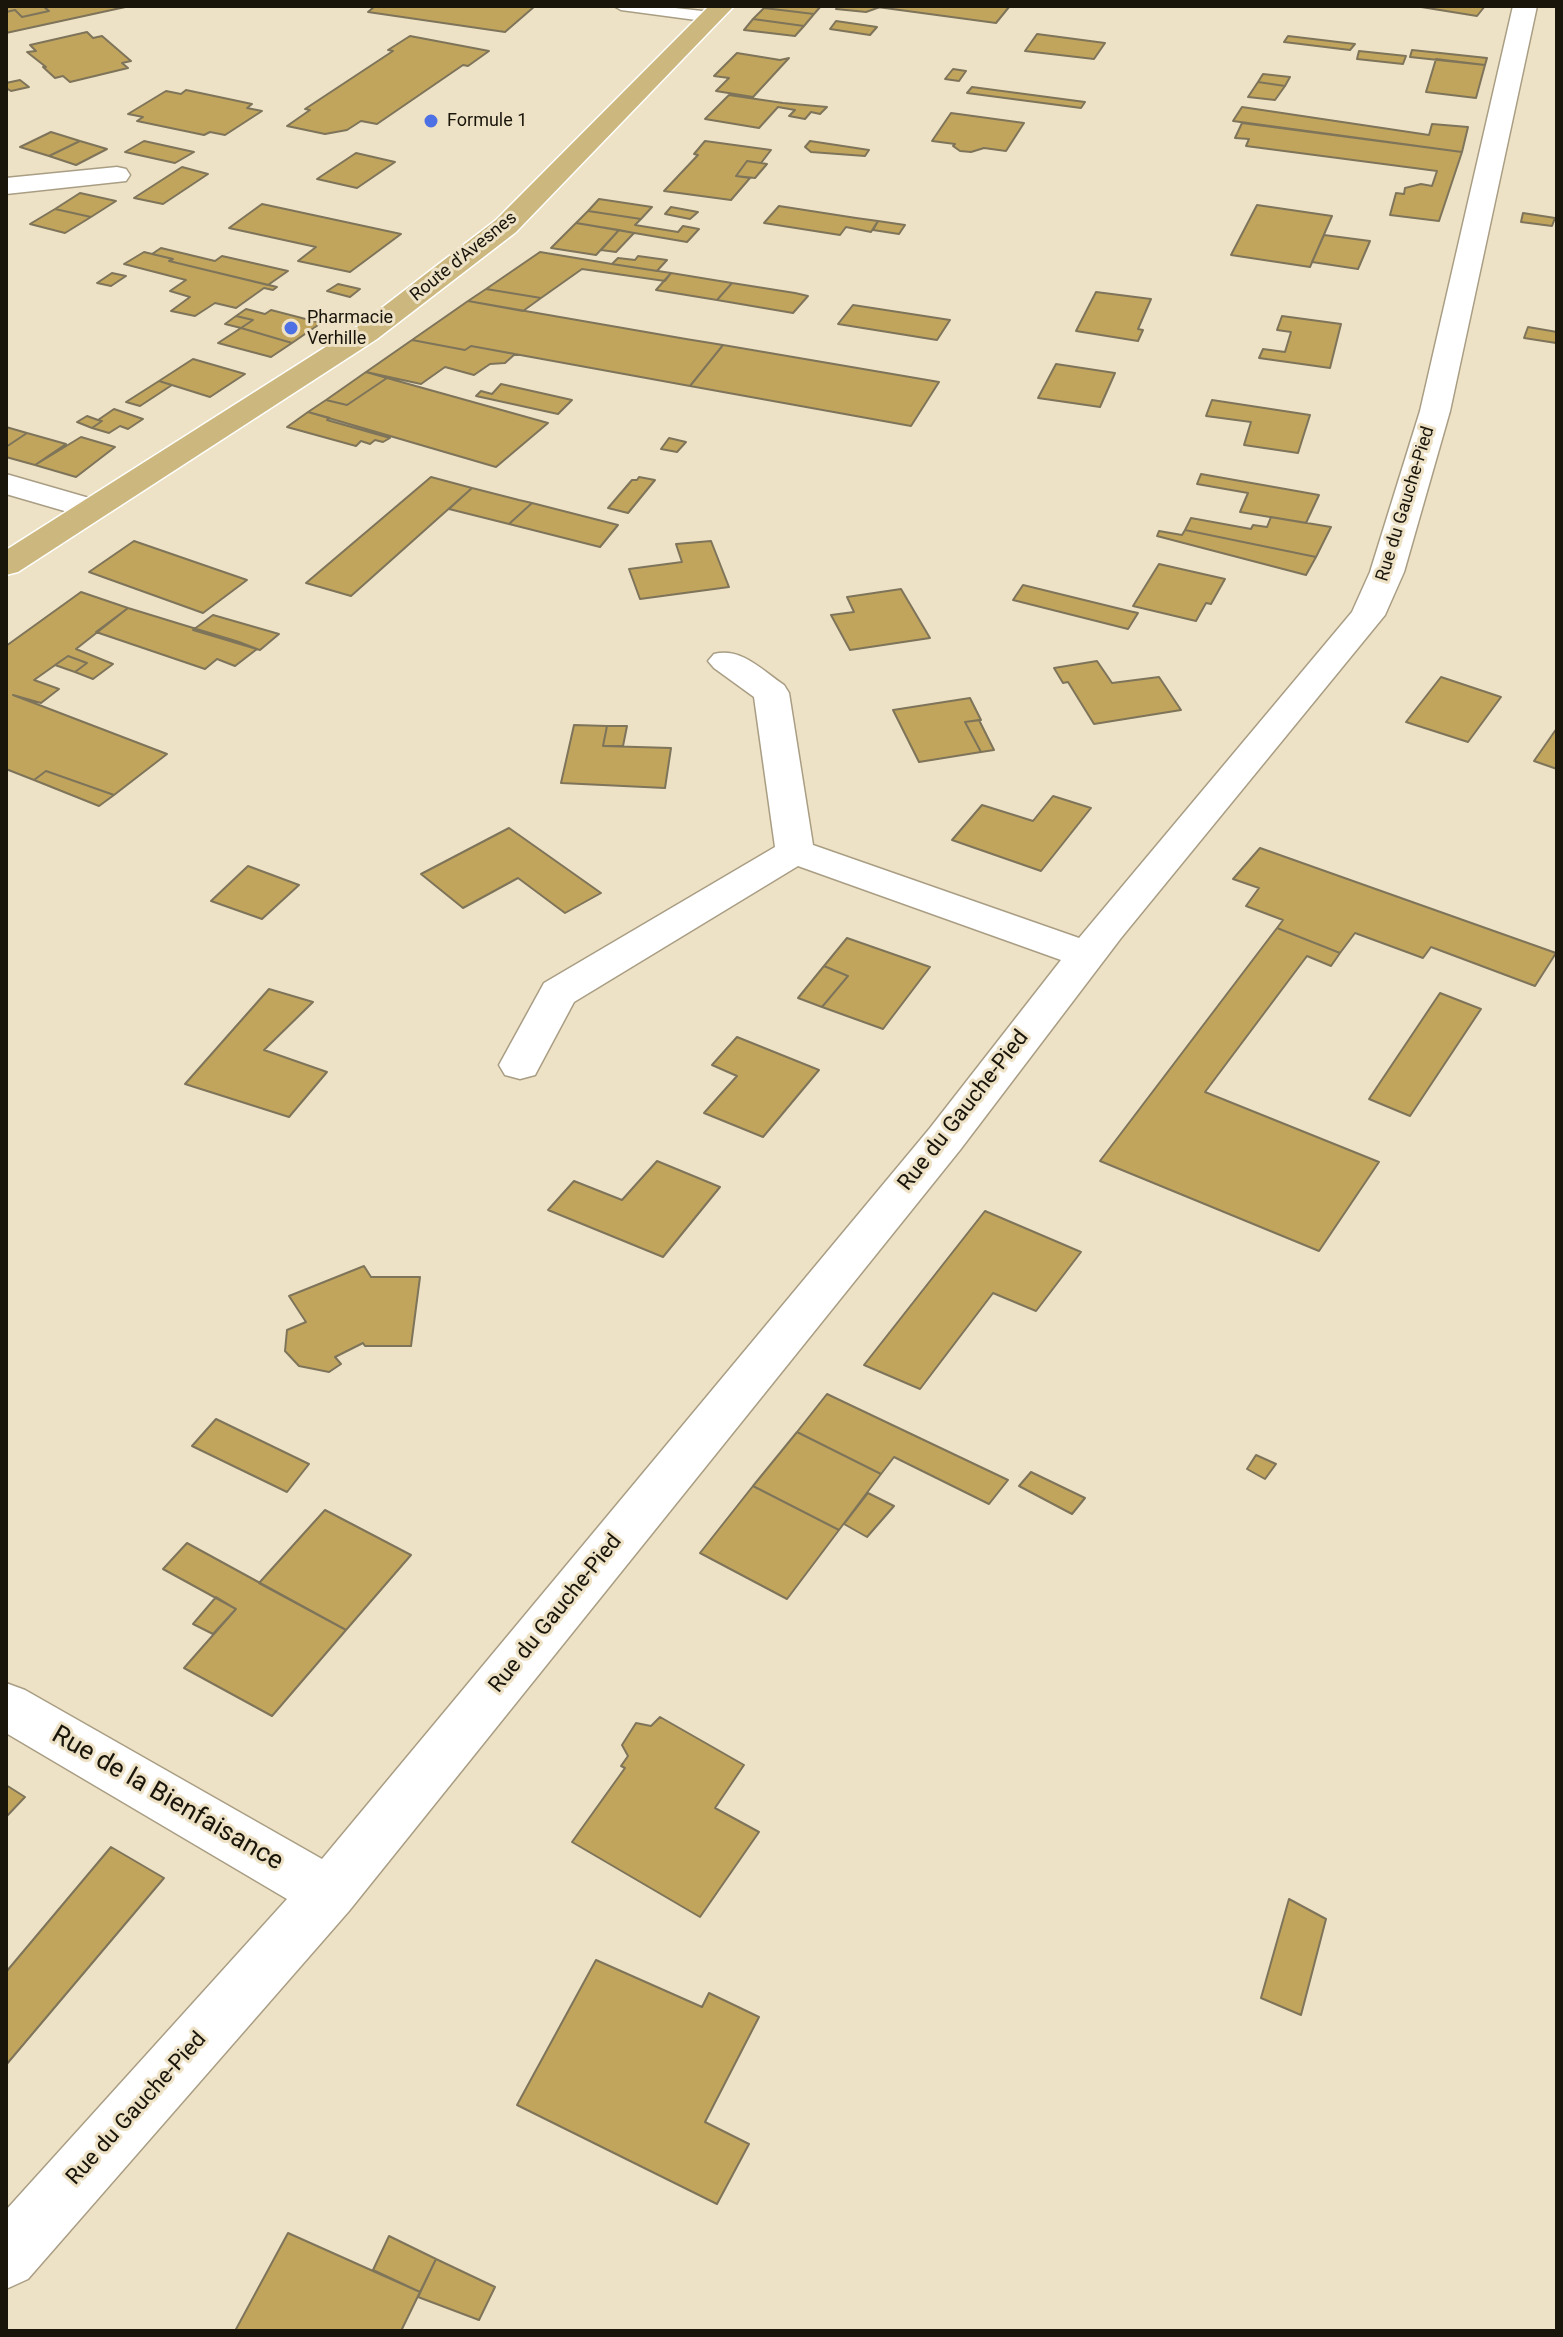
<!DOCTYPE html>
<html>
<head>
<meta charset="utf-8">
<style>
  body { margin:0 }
  #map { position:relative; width:1563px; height:2337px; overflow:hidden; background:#eee2c6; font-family:Roboto,sans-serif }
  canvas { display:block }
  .frame { position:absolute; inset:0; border:8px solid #19150b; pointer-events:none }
</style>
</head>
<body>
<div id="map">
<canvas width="1563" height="2337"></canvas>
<div class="frame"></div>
</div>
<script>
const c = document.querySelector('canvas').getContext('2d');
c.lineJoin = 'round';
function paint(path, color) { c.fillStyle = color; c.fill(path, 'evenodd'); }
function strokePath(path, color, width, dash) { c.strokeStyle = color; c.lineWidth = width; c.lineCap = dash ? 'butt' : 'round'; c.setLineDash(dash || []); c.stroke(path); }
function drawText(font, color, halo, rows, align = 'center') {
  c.font = font + ' Roboto,sans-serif'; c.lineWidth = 6; c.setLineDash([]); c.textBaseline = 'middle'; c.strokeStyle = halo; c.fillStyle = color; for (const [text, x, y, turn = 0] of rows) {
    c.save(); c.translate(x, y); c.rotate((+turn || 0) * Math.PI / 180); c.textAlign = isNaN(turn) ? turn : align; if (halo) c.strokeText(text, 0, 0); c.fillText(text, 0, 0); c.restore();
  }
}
const building = new Path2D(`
  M6,6H43L49,11L22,17L15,10L6,12Z
  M43,6H130L6,33V12L15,10L22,17L49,11Z
  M375,6H535L505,32L368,12Z
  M765,6H821L814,14L764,8Z
  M838,6H870L880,7L866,12L836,9Z
  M870,6H1001L1009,7L996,23Z
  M1415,6H1485L1477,16Z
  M764,8L814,14L804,26L753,19Z
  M753,19L804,26L795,36L744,30Z
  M836,21L877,27L870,35L830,29Z
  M87,32L93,38L102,36L131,61L122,63L128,68L70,82L63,76L55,78L43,67H46L27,52L36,51L30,45Z
  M1037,34L1105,43L1094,59L1025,51Z
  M410,36L489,51L468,66L463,65L377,124L361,121L347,130L325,134L287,126L310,110L305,109L393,51L388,50Z
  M1288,36L1355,44L1350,50L1284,42Z
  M1412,50L1487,58L1485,65L1410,57Z
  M1359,51L1406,56L1403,64L1357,59Z
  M737,53L780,60L789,58L753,97L716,91L729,78L714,76Z
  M1436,59L1485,65L1476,98L1426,92Z
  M953,69L966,71L959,81L945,79Z
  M1263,74L1290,77L1285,86L1258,82Z
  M20,80L29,87L11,91L6,88V83Z
  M1258,82L1285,86L1275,100L1248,97Z
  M972,87L1085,102L1081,108L967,93Z
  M186,90L252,104L247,108L262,111L225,135L210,132L204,135L137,121L143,117L128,114L166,91L181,94Z
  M729,95L783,103L827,107L820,114L811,112L805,119L789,116L795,110L778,107L759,128L705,119Z
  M1242,107L1429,135L1432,124L1468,127L1462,152L1233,121Z
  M951,113L1024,123L1006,151L984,148L971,152L960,151L953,146L955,144L932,141Z
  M1242,123L1462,152L1439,221L1390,215L1396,193L1404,194L1405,188L1421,184L1432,186L1437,171L1246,146L1249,139L1235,138Z
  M51,132L80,141L49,156L20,147Z
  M80,141L107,149L76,165L49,156Z
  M144,141L194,152L175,163L125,152Z
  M705,141L771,150L761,163L747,161L736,176L750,178L731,200L664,191L698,155L694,154Z
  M810,141L869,150L865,156L811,152L805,147Z
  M356,153L395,162L357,188L317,179Z
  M747,161L761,163L767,164L755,178L736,176Z
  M182,167L208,174L163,204L134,198Z
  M80,193L116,201L91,217L55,209Z
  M599,199L652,207L641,219L588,211Z
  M262,204L401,234L350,272L298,261L316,247L229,228Z
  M1257,205L1332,216L1310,267L1231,255Z
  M779,206L856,218L878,221L871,232L846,227L840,235L764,223Z
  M671,207L698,212L690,219L665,214Z
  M55,209L91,217L65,233L30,224Z
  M588,211L641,219L635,225L678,232L683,226L699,229L687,242L576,223Z
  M1523,213L1555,218L1552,226L1521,222Z
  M878,221L905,225L899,234L873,230Z
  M576,223L619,230L596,255L551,248Z
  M619,230L634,233L616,252L601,250Z
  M1324,235L1370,241L1358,269L1312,262Z
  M161,248L215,261L222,256L288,271L268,285L169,261L173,259L152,254Z
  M144,252L173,259L169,261L277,287L273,290L264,288L236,308L215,303L195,316L171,311L190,297L170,291L186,280L124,264Z
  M540,252L612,264L671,273L665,281L582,269L541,298L486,289Z
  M638,256L667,260L657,271L612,264L618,258L635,260Z
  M112,273L126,276L111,286L97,283Z
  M671,273L732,283L717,300L656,290Z
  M732,283L795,293L808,296L793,313L717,300Z
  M338,284L360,289L350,297L327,291Z
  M486,289L541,298L523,311L468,301Z
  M1096,292L1151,299L1138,329L1143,330L1138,341L1076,331Z
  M468,301L686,339L723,345L690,386L471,346L465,350L412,340Z
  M853,305L950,320L937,340L838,324Z
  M246,309L265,314L271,310L321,323L292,343L241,328L253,320L236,316Z
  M236,316L253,320L241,328L225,324Z
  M1282,316L1341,324L1330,368L1259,358L1263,349L1285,352L1291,332L1277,330Z
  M1528,327L1557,332L1556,343L1524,338Z
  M241,328L292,343L271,357L218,343Z
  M412,340L465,350L471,346L515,354L505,363L490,364L474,375L445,367L421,384L366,372Z
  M723,345L939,382L911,426L690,386Z
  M193,359L245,374L210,397L159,381Z
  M1056,364L1115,373L1100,407L1038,398Z
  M366,372L387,378L347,405L326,400Z
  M387,378L548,423L496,467L308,412L326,400L347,405Z
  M159,381L172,385L140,406L126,402Z
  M501,384L572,400L558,414L476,396L481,391L492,394Z
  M1212,400L1310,415L1298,453L1244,445L1251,422L1206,416Z
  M114,409L143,419L128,429L120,426L109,433L92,428L102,421L98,420Z
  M308,412L330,418L327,420L390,438L383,442L375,440L370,444L361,441L356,446L287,427Z
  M87,416L98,420L102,421L92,428L77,422Z
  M6,427L27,433L6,447Z
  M27,433L66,444L35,465L6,457V447Z
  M81,437L115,447L76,477L35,465Z
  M669,438L686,442L677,452L661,449Z
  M1201,474L1319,495L1306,523L1240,512L1248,493L1197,484Z
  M431,477L472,488L351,596L306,583Z
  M639,477L655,480L628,513L608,508L632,480H637Z
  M472,488L519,500L532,503L509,524L449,509Z
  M532,503L618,525L600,547L509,524Z
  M1271,517L1331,527L1316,557L1185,530L1191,518L1251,529L1253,525L1267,527Z
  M1185,530L1316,557L1306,575L1157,536L1159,531L1182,535Z
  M134,541L247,580L203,613L89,572Z
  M711,541L729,587L640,599L629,569L682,562L676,544Z
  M1159,564L1225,579L1211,604L1206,603L1196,621L1133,606Z
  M1023,585L1129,611L1138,613L1128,629L1013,600Z
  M901,589L930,638L850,650L831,615L854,612L847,597Z
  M81,592L128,608L76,649L113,664L93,679L75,672L87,663L68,656L34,680L59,689L41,703L13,695L167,754L114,795L46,771L34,780L6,769V646Z
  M128,608L239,642L257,649L235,666L217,659L205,669L96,632Z
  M213,615L279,634L260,650L193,630Z
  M68,656L87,663L75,672L55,665Z
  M1097,661L1112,683L1159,677L1181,710L1094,724L1068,682L1063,683L1054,668Z
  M1441,677L1501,697L1468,742L1406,722Z
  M970,698L981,720L965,722L981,752L919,762L893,710Z
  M979,720L994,750L981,752L965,722Z
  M574,725L607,726L603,746L671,748L665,788L561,783Z
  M607,726H627L623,746H603Z
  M1557,728V769L1534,761Z
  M46,771L114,795L99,806L34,780Z
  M1053,796L1091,808L1041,871L952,840L982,805L1033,821Z
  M509,828L601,893L565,913L518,878L463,908L421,874Z
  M1260,848L1556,953L1535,986L1431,947L1423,958L1355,933L1340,953L1277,928L1283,920L1246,906L1259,888L1233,879Z
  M248,866L299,885L262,919L211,901Z
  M1277,928L1340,953L1331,966L1307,956L1205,1092L1379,1162L1319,1251L1100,1161Z
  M847,938L930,967L883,1029L822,1007L848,976L824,966Z
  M824,966L848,976L822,1007L798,998Z
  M269,989L313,1002L264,1050L327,1072L289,1117L185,1084Z
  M1440,993L1481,1009L1410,1116L1369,1099Z
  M737,1037L819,1070L763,1137L704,1113L737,1076L712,1065Z
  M657,1161L720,1187L663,1257L548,1210L574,1181L622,1200Z
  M985,1211L1081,1252L1036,1311L993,1293L920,1389L864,1365Z
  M364,1266L371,1277H420L411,1346H365L363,1343L335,1357L341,1364L329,1372L299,1366L285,1351L287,1330L306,1322L289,1296Z
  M827,1394L1008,1480L989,1504L894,1457L881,1474L797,1432Z
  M216,1419L309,1464L287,1492L192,1446Z
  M797,1432L881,1474L839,1530L753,1486Z
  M1256,1455L1276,1464L1265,1479L1247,1469Z
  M1031,1472L1085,1498L1072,1514L1019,1486Z
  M753,1486L839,1530L787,1599L700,1553Z
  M868,1493L894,1506L867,1537L844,1524Z
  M325,1510L411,1555L346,1630L259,1583Z
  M187,1543L346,1630L272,1716L184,1668L236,1609L163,1569Z
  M216,1597L236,1609L213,1634L193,1624Z
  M660,1717L744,1765L715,1808L759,1832L700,1917L572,1842L625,1768L621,1766L628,1756L622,1745L636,1723L651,1726Z
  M6,1785L25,1797L6,1817Z
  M111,1847L164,1878L6,2065V1972Z
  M1289,1899L1326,1919L1301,2015L1261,1998Z
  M596,1960L702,2007L709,1993L759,2017L705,2122L749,2144L717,2204L517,2105Z
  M288,2233L420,2292L401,2331H235Z
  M389,2236L436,2259L420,2292L373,2270Z
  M436,2259L495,2287L479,2320L418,2297Z`);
paint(building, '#c2a55d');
strokePath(building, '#7e745a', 2);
const lane = new Path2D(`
  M614,6H658L711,12L719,17L711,22L621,10Z`);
const street = new Path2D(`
  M1513,6H1537L1450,411L1404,572L1385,615L1121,938L960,1150L349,1911L28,2279L6,2289V2210L287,1899L6,1733V1683L25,1690L322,1859L930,1128L1061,960L798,866L574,1002L535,1075L520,1079L505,1075L499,1065L544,983L775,847L754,697L714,668L708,661L714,654C741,647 762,670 784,685L789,693L813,845L1079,938L1352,612L1370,572L1420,411Z
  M117,167L126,169L130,175L126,181L6,194V178Z
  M6,474L103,502L108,509L103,516L92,519L6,494Z`);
const primary = new Path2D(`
  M709,6H734L516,232L377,339L18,572L6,575V550L357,327L496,220Z`);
strokePath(lane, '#a99e84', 3);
strokePath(street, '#a99e84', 3);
strokePath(primary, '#fff', 3);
paint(lane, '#fff');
paint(street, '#fff');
paint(primary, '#ccb87f');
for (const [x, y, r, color] of [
  [431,121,8,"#4d71e4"],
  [291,328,8,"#4d71e4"]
]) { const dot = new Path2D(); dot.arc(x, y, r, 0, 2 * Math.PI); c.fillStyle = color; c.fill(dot); strokePath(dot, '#eee2c6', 3); }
drawText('18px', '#19150b', '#eee2c6', [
  ["Formule 1",447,121],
  ["Pharmacie",307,318],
  ["Verhille",307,339]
], 'left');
drawText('18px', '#19150b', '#eee2c6', [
  ["Route d'Avesnes",464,257,-39],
  ["Rue du Gauche-Pied",1406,504,-73]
]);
drawText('22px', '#19150b', '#eee2c6', [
  ["Rue du Gauche-Pied",964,1111,-52],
  ["Rue du Gauche-Pied",556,1614,-51],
  ["Rue du Gauche-Pied",137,2109,-48]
]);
drawText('26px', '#19150b', '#eee2c6', [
  ["Rue de la Bienfaisance",167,1799,30]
]);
</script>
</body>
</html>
